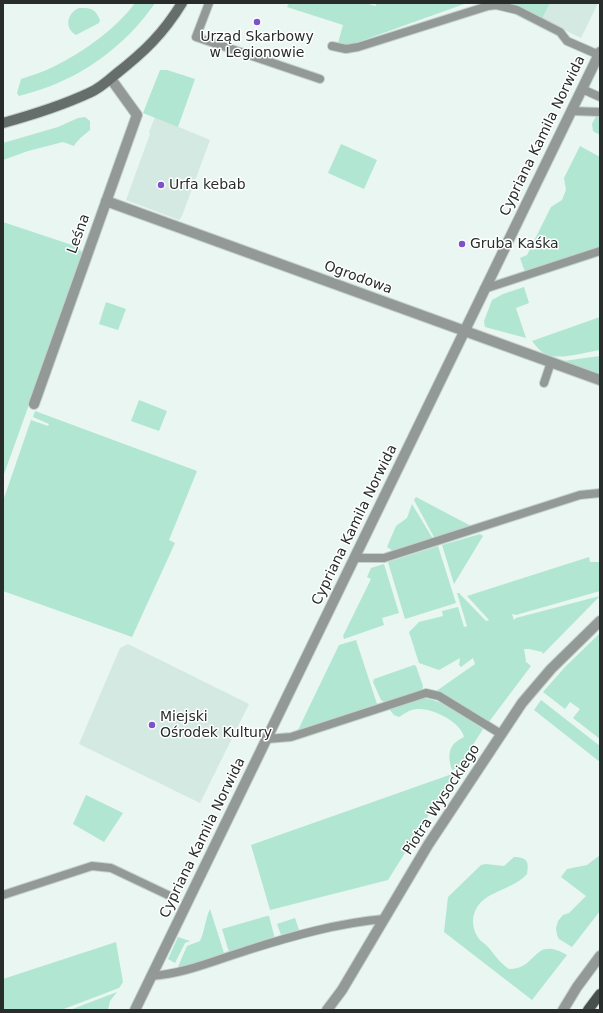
<!DOCTYPE html>
<html>
<head>
<meta charset="utf-8">
<style>
  body { margin:0 }
  #map { position:relative; width:603px; height:1013px; overflow:hidden; background:#e9f6f1; font-family:"DejaVu Sans",sans-serif }
  canvas { display:block }
  .frame { position:absolute; inset:0; border:4px solid #282d2b; pointer-events:none }
</style>
</head>
<body>
<div id="map">
<canvas width="603" height="1013"></canvas>
<div class="frame"></div>
</div>
<script>
const c = document.querySelector('canvas').getContext('2d');
c.lineJoin = 'round';
function paint(path, color) { c.fillStyle = color; c.fill(path, 'evenodd'); }
function strokePath(path, color, width, dash) { c.strokeStyle = color; c.lineWidth = width; c.lineCap = dash ? 'butt' : 'round'; c.setLineDash(dash || []); c.stroke(path); }
function drawText(font, color, halo, rows, align = 'center') {
  c.font = font + ' "DejaVu Sans",sans-serif'; c.lineWidth = 3; c.setLineDash([]); c.textBaseline = 'middle'; c.strokeStyle = halo; c.fillStyle = color; for (const [text, x, y, turn = 0] of rows) {
    c.save(); c.translate(x, y); c.rotate((+turn || 0) * Math.PI / 180); c.textAlign = isNaN(turn) ? turn : align; if (halo) c.strokeText(text, 0, 0); c.fillText(text, 0, 0); c.restore();
  }
}
paint(new Path2D(`
  M550,3H598L581,38L542,19Z
  M155,117L210,140L182,216L179,220L126,200L150,134L149,132Z
  M128,644L249,704L200,803L79,744L120,648Z`), '#d4e9e1');
paint(new Path2D(`
  M135,3H155C132,37 97,66 60,82C47,88 33,92 19,96L17,93L21,79C32,75 43,72 53,67C82,53 116,29 135,3Z
  M289,3H366L375,6L377,3H467L347,46L338,43L343,25L287,7Z
  M503,3H550L542,19Z
  M79,8C91,8 95,8 100,20L99,23L76,35C64,28 67,13 79,8Z
  M160,70H167L195,79L178,127L143,113Z
  M596,116H600V135L593,131L592,124Z
  M85,117L90,121V130C84,135 78,139 74,146L63,142L28,151L3,160V143L58,127L78,118Z
  M341,144L377,160L364,189L328,173Z
  M580,146L600,157V247L525,272L520,258L527,255L551,207L562,200L566,190L564,178Z
  M3,222L78,247L83,254L3,477Z
  M524,287L529,303L516,308L526,338L485,327L484,321L492,300L503,294Z
  M106,302L126,309L118,330L99,324Z
  M600,317V350C586,352 560,360 548,355C541,353 536,346 532,341Z
  M600,356V374L563,361Z
  M139,400L167,411L159,431L131,421Z
  M35,411L197,471L169,540L175,543L132,637L3,591V501L31,420L48,426L49,424L33,417Z
  M416,497L473,527L435,539L414,500Z
  M412,504L433,539L393,551L387,547L396,526L407,518Z
  M480,534L483,536L454,584L442,545Z
  M438,546L456,603L405,619L388,562Z
  M589,557L590,562H600V591L516,615L512,614L514,620L516,618L600,596L543,654L542,652L529,649H524L526,661H525L531,666L488,723L435,692L475,664L473,658L461,667L459,665L460,658L439,670L419,663L409,632L419,622L443,616L442,611L458,607L464,627L467,626L457,593H459L486,621L489,620L467,596Z
  M384,564L399,613L382,618L384,625L344,639L343,636L371,579L367,577L371,568Z
  M600,633V739L573,718L580,709L570,702L565,709L543,692L565,667Z
  M356,640L377,704L298,730L339,645Z
  M414,665L416,666L423,686L422,690L384,702L381,700L373,682L374,679Z
  M425,698C447,702 465,717 483,729L459,767L452,770C449,761 447,749 456,742C458,740 461,739 464,737C461,722 432,708 418,709C410,709 406,713 399,717L394,715L389,709Z
  M541,700L600,746V762L534,710Z
  M455,773L388,880L270,910L251,845Z
  M86,795L123,813L104,842L73,824Z
  M600,855V911L572,947L559,939L557,935L556,928L558,921L563,915L569,913L586,896L561,877L567,869L587,865Z
  M514,857C528,857 529,863 527,874C518,884 504,888 493,894C475,902 468,919 477,936C479,940 483,942 486,945C494,953 499,963 509,969C538,970 532,935 567,955L532,1000L444,932L448,897L481,865L486,864L504,866Z
  M210,909L224,953L177,969L187,946L200,941C205,930 205,920 210,909Z
  M267,916H269L274,935V937L229,952L222,929Z
  M295,918L299,930L281,935L277,924Z
  M178,937L190,941L185,943L175,963L168,959Z
  M116,942L123,982L119,988L61,1010H3V979Z
  M117,992L110,1001L108,1010H70Z`), '#b1e6d3');
const lane = new Path2D(`
  M209,3L196,37L320,79
  M332,46L346,49L358,47L488,6L496,5L517,10L560,32L567,41L599,55
  M582,89L600,97
  M571,111L600,112
  M484,289L600,251
  M544,383L551,362
  M355,558H384L580,495L600,493
  M267,739L291,737L426,693L439,696L501,734
  M3,895L92,866L111,868L168,895
  M151,976C184,974 216,960 248,950C292,936 338,923 384,919`);
const street = new Path2D(`
  M106,201L600,380
  M34,404L137,115L111,79
  M135,1010L600,52
  M327,1010L342,990L428,845L522,703L551,669L600,621
  M563,1010L577,987L600,956`);
const secondary = new Path2D(`
  M3,123C32,115 61,106 89,93C99,89 108,81 116,74C144,52 163,34 182,3`);
const primary = new Path2D(`
  M588,1010L600,994`);
strokePath(lane, '#c6d2cd', 10);
strokePath(street, '#c6d2cd', 12);
strokePath(secondary, '#c6d2cd', 12);
strokePath(primary, '#c6d2cd', 12);
strokePath(lane, '#939996', 8);
strokePath(street, '#939996', 10);
strokePath(secondary, '#666e6b', 10);
strokePath(primary, '#47504d', 10);
for (const [x, y, r, color] of [
  [257,22,4,"#7c52cb"],
  [161,185,4,"#7c52cb"],
  [462,244,4,"#7c52cb"],
  [152,725,4,"#7c52cb"]
]) { const dot = new Path2D(); dot.arc(x, y, r, 0, 2 * Math.PI); c.fillStyle = color; c.fill(dot); strokePath(dot, '#fff', 1.5); }
drawText('14px', '#282d2b', '#fff', [
  ["Urząd Skarbowy",257,37,"center"],
  ["w Legionowie",257,53,"center"],
  ["Urfa kebab",169,185],
  ["Gruba Kaśka",470,244],
  ["Miejski",160,717],
  ["Ośrodek Kultury",160,733]
], 'left');
drawText('14px', '#282d2b', '#fff', [
  ["Cypriana Kamila Norwida",543,136,-64],
  ["Leśna",79,234,-70],
  ["Ogrodowa",358,278,20],
  ["Cypriana Kamila Norwida",355,525,-64],
  ["Piotra Wysockiego",442,800,-57],
  ["Cypriana Kamila Norwida",203,838,-64]
]);
</script>
</body>
</html>
